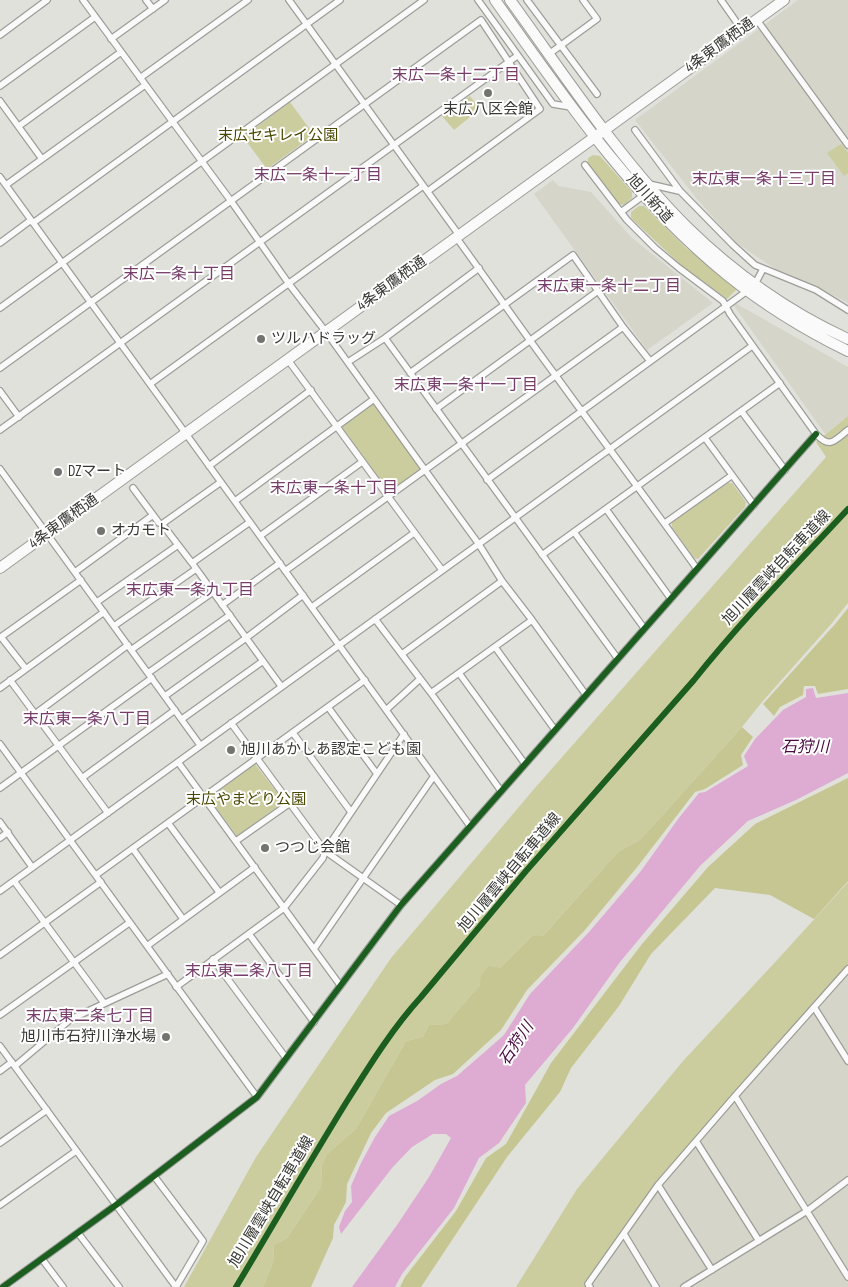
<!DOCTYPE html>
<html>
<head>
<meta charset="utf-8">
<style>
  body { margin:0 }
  canvas { display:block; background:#e1e1dc }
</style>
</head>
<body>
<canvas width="848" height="1287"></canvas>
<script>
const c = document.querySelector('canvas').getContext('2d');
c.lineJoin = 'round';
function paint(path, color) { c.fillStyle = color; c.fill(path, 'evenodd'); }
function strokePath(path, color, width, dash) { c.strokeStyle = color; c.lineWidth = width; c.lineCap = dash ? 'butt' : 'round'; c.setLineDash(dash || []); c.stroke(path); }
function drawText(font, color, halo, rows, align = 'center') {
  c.font = font + ' "Sofia Sans Condensed","Noto Sans JP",sans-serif'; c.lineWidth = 4; c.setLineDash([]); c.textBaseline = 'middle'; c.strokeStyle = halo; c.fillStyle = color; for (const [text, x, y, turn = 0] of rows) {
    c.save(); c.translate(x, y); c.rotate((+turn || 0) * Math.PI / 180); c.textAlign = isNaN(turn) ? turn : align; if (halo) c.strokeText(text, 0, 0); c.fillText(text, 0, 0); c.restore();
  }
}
paint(new Path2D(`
  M798,0H848V303L829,293L778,271L734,241L697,199L635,120Z
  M553,180L559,186L591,192L631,237L713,303L647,350L534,194Z
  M730,300L848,367V416L825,434Z
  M848,969V1287H590L588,1284L646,1201Z`), '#d5d5ca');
paint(new Path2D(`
  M470,96L480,109L454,130L442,116Z
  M290,102L314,135L267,169L243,137Z
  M841,144L848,153V173L844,176L827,153Z
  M593,155L600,156L632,192V198L624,205L619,204L588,163V158Z
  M639,206H644L686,248L738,288L727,299L681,265L631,218V212Z
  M373,403L422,469L389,492L341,426Z
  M848,416V603L832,623L762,702L742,727L641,839L618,852L542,937L533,935L500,968L480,985L446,1024L429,1025L423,1037L406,1041L356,1129L327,1154L322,1165L321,1187L287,1238L274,1245L273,1263L263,1287H184L256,1157L391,958L534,789L826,457L816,442Z
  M728,483H732L746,502L745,507L698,559L694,558L672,527V522Z
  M255,764L284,802L237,836L209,798Z
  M848,882V969L658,1185L588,1283L590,1287H516L577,1189L683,1061L778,959Z`), '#cccd9e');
paint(new Path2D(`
  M848,608V689L818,694L815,686H804L803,695L780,707L774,716L763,704L836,623Z
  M742,727L753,737L741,755L743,765L705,789L695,792L638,866L585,930L527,990L501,1030L453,1074L435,1080L386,1113L371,1133L347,1184L346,1202L334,1225L333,1238L311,1287H263L273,1263L274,1245L287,1238L321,1187L322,1165L327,1154L356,1129L406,1041L423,1037L429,1025L446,1024L480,985L481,976L489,966L500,968L533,935L543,936L618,852L641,839Z
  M848,778V881L814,919L770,895L715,888L651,954L619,1006L571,1068L560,1092L507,1157L421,1287H400L405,1277L456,1211L486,1158L506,1144L551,1063L642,944L708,867L755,824Z`), '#c6c693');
paint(new Path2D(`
  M813,688L816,698L848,693V773L796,800L748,821L700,866L620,962L573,1028L525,1085L526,1103L499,1143L479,1158L454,1208L402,1274L395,1287H352L397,1225L429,1177L451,1138L446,1134H433L412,1147L392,1168L341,1234L339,1227L345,1211L352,1202L351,1186L361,1163L375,1137L389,1116L417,1101L441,1084L457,1076L504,1035L530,994L589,932L641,871L678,819L699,793L705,792L748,766L744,756L755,739L783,710L806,697V689Z`), '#deacd2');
const minor = new Path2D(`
  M83,0L231,201L289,284L326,332L425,470L478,543L502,581L532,620L586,695
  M146,0L153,9
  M289,0L459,235
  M478,0L553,104L571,107
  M527,0L597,94
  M721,0L742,30
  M757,20L848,145
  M0,35L47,0
  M111,39L165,0
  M549,54L597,19L583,0
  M140,78L248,0
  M0,86L95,17
  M0,101L42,159
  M19,126L121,52
  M635,130L680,191L733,245L755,265L816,290L848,310
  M585,165L627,220L655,248L679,268L723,301L730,314L816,434C830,449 834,441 848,430
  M0,177L470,826
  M649,184L679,191
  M6,185L145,85
  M621,212L644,195
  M33,223L340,0
  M456,237C490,284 522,330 556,376C603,441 651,504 697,569
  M0,243L31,220
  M755,284L763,269
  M0,308L424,0
  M385,338L618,659
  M288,360L442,570
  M348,362L385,338L479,268
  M0,368L481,20L540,109L428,191
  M410,373L573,255L623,327L650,361
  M150,384L423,186
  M0,391L19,417
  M436,409L598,291
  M742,412L785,470
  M0,430L517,56
  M705,438L754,505
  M209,466L311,390
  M0,469L200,745
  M487,480L747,291
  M133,488L159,523L162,524L192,563L281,686
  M235,501L374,399
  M606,509L671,599
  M665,523L731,476
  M162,524L221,482
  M574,532L644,628
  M260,536L362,462
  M542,555L780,383
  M192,563L250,522
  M285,571L623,327
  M75,572L153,515
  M97,602L178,545
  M222,605L280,563
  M312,607L414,533
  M375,619L431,693L501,791
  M114,626L196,569
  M495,647L555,730
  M131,650L213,592
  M402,654L502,581
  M26,669L1,637L81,580
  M148,673L230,615
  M459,673L525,764
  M10,680L108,813
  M0,688L104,612
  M431,693L532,620
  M165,696L246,638L303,595
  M328,707L377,774
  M386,710L420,679
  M35,714L128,645
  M182,719L263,661
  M231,723L325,851L401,905
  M293,733L351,812
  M0,744L257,1097
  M178,762L340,985
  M82,778L175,710
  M0,788L152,678
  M0,822L32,867
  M168,823L219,892
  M0,838L8,832
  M236,841L290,803
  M133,849L183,919
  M96,875L365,680
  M14,881L104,1003
  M0,891L752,346
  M249,934L314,1022
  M147,946L255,867
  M314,949L434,776
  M0,955L101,882
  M213,959L286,1058
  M176,987L284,908L323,858L325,851L404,734
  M814,1007L848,1061
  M0,1015L129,923
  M0,1046L176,1287
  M15,1066L71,1019L168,974
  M0,1071L12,1062
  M735,1096L848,1277
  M696,1141L759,1241
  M0,1143L47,1110
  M154,1176L203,1241L176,1287
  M658,1185L712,1270
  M0,1205L76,1151
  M78,1233L119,1287
  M624,1234L656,1287
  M42,1259L63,1287
  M3,1287L116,1205L257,1097L401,905L816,434
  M590,1287L588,1284L658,1185L735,1096L848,969
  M684,1287L807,1211L848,1180`);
const trunk = new Path2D(`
  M495,0C564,97 632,198 726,274C763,304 805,330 848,351
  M510,0C566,77 619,159 687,227C733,272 789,312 848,339
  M0,568L784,0`);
strokePath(minor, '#9d9d99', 8);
strokePath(trunk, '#9d9d99', 12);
strokePath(minor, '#fafafa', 5.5);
strokePath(trunk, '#fafafa', 10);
strokePath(new Path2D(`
  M3,1287L116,1205L257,1097L401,905L816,434
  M236,1287C272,1227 307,1166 344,1106C368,1068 391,1030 421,997L526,871L694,680C742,620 796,565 848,509`), '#1b5e20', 6);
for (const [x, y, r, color] of [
  [488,93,5,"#73736f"],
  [261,339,5,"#73736f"],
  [58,472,5,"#73736f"],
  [101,531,5,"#73736f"],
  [231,750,5,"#73736f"],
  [265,848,5,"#73736f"],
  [166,1037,5,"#73736f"]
]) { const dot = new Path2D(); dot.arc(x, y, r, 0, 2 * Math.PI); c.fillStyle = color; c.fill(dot); strokePath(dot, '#fff', 2); }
drawText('15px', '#383834', '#fff', [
  ["4条東鷹栖通",720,46,-36],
  ["旭川新道",649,199,48],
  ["4条東鷹栖通",392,284,-36],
  ["4条東鷹栖通",64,522,-36],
  ["旭川層雲峡自転車道線",777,568,-47],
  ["旭川層雲峡自転車道線",510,873,-50],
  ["旭川層雲峡自転車道線",272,1202,-59]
]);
drawText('15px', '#383834', '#fff', [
  ["末広八区会館",488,110,"center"],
  ["ツルハドラッグ",271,339],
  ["DZマート",68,472],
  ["オカモト",111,531],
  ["旭川あかしあ認定こども園",241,750],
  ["つつじ会館",275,848],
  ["旭川市石狩川浄水場",156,1037,"right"]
], 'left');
drawText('15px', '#494800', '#fff', [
  ["末広セキレイ公園",278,136],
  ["末広やまどり公園",246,800]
]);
drawText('16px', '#763d6b', '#fff', [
  ["末広一条十二丁目",456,76],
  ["末広一条十一丁目",318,176],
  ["末広東一条十三丁目",764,180],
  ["末広一条十丁目",179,275],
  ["末広東一条十二丁目",609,287],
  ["末広東一条十一丁目",466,386],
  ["末広東一条十丁目",334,489],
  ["末広東一条九丁目",190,591],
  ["末広東一条八丁目",87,720],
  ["末広東二条八丁目",249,972],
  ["末広東二条七丁目",90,1017]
]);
drawText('italic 16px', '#4a0b41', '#fff', [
  ["石狩川",805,748],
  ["石狩川",517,1044,-56]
]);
</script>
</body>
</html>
